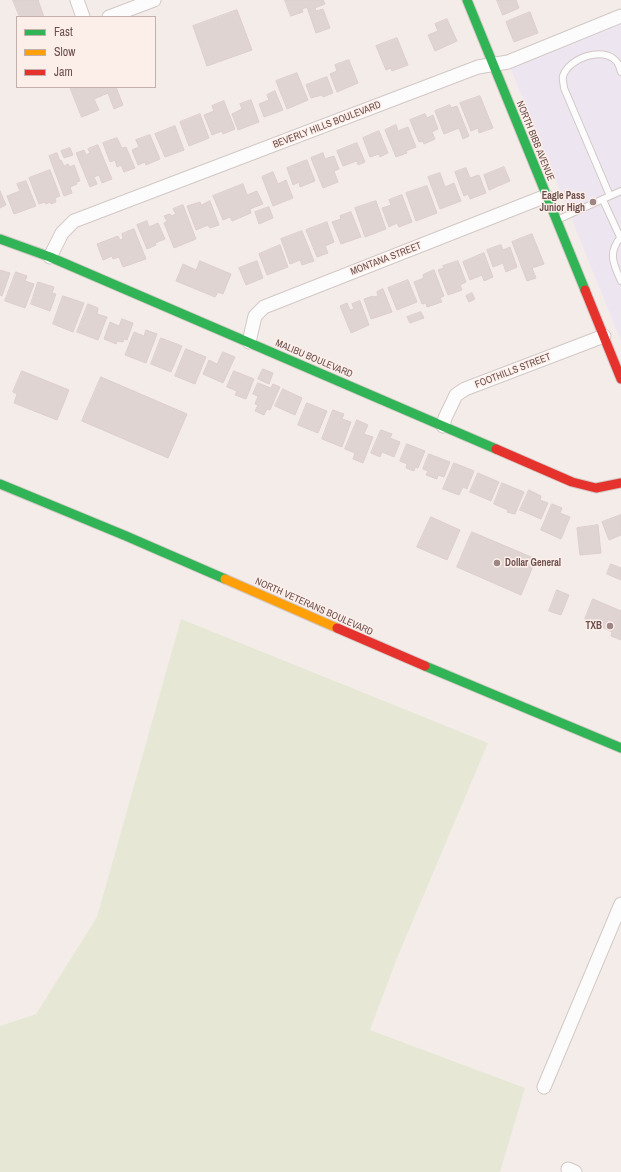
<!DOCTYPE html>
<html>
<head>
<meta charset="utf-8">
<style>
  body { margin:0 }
  #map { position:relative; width:621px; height:1172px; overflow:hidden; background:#f4ece9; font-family:"Archivo Narrow",sans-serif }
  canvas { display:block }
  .legend { position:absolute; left:16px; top:16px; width:140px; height:72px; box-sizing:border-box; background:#fcefea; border:1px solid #c3afab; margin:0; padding:5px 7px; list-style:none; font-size:12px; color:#6e4f4d }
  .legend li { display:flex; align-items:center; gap:8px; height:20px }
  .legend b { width:20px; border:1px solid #c3afab }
</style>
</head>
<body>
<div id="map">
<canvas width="621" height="1172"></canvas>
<ul class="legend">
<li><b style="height:5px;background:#30b455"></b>Fast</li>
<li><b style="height:5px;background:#ff9f0a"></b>Slow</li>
<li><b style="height:5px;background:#e5322d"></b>Jam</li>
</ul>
</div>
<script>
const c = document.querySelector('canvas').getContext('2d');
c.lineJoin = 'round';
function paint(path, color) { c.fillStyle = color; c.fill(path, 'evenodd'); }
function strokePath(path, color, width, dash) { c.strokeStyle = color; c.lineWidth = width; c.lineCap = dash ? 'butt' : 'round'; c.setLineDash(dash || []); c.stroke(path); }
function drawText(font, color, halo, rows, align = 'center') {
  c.font = font + ' "Archivo Narrow",sans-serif'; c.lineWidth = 3; c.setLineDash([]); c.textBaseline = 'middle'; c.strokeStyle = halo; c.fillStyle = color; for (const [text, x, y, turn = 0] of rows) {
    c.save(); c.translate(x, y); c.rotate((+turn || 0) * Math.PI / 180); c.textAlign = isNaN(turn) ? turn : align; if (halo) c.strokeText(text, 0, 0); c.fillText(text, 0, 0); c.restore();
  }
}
paint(new Path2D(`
  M621,24V341L508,62Z`), '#ede6f0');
paint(new Path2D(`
  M181,619L488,743L397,958L370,1030L525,1088L500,1172H0V1026L36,1014L97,917Z`), '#e6e8d5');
const building = new Path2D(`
  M13,0H38L44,17H20Z
  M285,0H323L325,4L315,8L316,11L323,9L330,28L316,33L307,7L302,9L303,12L291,16Z
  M497,0H516L519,8L503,15Z
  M237,10L252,50L207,66L193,26Z
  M530,12L538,33L514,42L506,22Z
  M447,19L457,41L435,51L428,35L438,31L435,24Z
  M397,38L408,65L392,71L391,68L386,70L376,46Z
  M349,60L358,83L337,92L330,74L337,71L335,65Z
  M297,73L308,100L287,109L276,81Z
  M327,77L333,93L323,97L322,95L311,98L306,85Z
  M70,87H116L123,105L114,109L108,93L94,99L99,110L82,117Z
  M275,91L283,110L264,117L259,104L269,100L267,95Z
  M480,96L493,128L479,133L478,128L471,131L460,103Z
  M251,100L259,122L238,130L232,114L242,109L240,104Z
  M224,101L235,129L223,134L222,131L212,135L204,115L214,111L212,106Z
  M450,105L451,108L457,106L469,136L463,139L459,128L444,134L435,111Z
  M200,114L209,138L189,146L180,122Z
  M425,114L427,118L433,115L438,129L432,132L435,139L424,144L423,141L419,142L410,120Z
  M396,125L398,131L408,127L416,147L406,151L407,153L396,157L385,130Z
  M175,126L184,150L165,157L155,134Z
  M379,131L388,153L380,157L379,154L370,157L363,138Z
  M150,135L160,159L146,165L145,162L138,165L132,150L139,147L136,140Z
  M117,138L122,148L126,147L135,168L124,172L121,165L117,167L115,160L110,162L103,143Z
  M357,143L365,162L358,165L357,161L343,166L337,151Z
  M98,145L112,179L102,183L99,175L94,177L97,184L90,187L76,153L84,150L86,155L90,153L88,149Z
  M70,148L73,155L64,158L61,151Z
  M57,153L60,161L61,160L64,166L68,164L70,167L74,165L80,181L76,182L77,184L70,187L72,193L64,196L49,156Z
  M323,153L325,159L334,156L339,169L334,171L338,182L323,188L311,158Z
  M307,160L315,181L300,187L299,182L293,185L287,168Z
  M504,167L510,181L489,190L484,175Z
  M466,168L470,178L479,175L486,193L470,199L468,194L464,196L455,172Z
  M50,170L60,196L55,198L56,202L51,204L50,202L46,204L45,202L39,204L29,178Z
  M273,172L278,184L286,180L293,198L273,206L262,177Z
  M440,173L445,187L454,183L461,201L440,209L428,177Z
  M26,181L36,206L14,214L7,196L20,191L17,184Z
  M243,184L247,195L257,191L263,204L250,209L251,213L232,221L230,217L223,220L213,196Z
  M427,186L437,213L416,221L406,193Z
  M0,191L6,205L0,208Z
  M402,195L412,222L399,227L397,223L389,227L382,208L391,205L389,200Z
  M210,201L219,225L210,228L208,225L196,230L187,206L200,202L201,205Z
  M376,201L386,229L365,237L355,208Z
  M183,205L196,239L174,248L164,223L167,221L164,216L170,214L171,216L176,214L173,209Z
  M269,207L273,218L259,224L255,212Z
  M351,212L361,237L341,244L332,222L341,219L340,216Z
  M147,221L149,227L158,223L165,239L155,243L156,245L147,249L137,225Z
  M327,222L334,242L325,246L328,253L317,257L306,230Z
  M134,229L146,259L123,267L119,257L113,259L112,256L103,260L97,244L118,236L120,240L123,239L122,234Z
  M302,231L314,261L302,265L300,260L290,264L281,239Z
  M532,234L544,264L532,268L536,278L527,281L512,242Z
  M280,245L288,267L267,275L259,254Z
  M501,245L503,250L510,247L517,267L506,272L503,263L493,267L487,250Z
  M484,253L493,277L484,281L482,275L470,280L463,262Z
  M200,261L231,274L223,294L218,292L215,297L176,281L183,264L196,270Z
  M257,261L263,278L246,285L239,268Z
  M458,261L466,282L460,285L462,290L448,295L438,270L444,268L443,266Z
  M0,270L10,273L2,296L0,295Z
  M434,270L444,296L440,298L442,302L427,307L426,303L422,304L414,282L424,278L423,275Z
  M16,272L27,276L25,281L34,284L25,308L5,301Z
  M408,280L417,302L397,310L388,288Z
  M38,282L54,287L52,293L56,294L50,311L31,304Z
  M383,289L392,312L371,319L364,299L373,296L374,297L378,296L377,292Z
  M472,293L475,299L469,302L466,296Z
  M63,296L84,303L73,332L53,324Z
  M360,301L369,325L351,333L340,306L347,303L350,310L354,309L352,304Z
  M88,304L98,308L97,314L107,317L98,340L77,332Z
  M421,312L424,318L410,323L407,317Z
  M122,319L133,323L127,340L124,339L123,342L117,341L116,344L104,339L110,322L119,326Z
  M146,330L157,334L146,363L125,355L134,332L144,336Z
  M161,338L182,346L171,372L151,364Z
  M186,349L206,357L195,384L175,376Z
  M223,352L235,357L223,383L203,374L209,360L217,364Z
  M263,369L273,373L269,384L258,379Z
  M22,371L69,390L57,420L14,403L17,394L13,392Z
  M234,371L254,379L246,399L235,395L237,391L227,387Z
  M101,377L187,414L168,458L82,421Z
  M258,383L271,388L273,384L280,387L270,410L267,409L264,415L255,411L258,405L255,404L258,396L253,394Z
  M283,389L302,398L295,415L275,406Z
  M307,403L327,411L318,433L298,425Z
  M333,410L344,414L342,419L351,422L342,447L322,439Z
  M357,420L368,425L364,434L373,437L363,463L353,459L355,453L345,449Z
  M381,430L392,434L390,438L400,442L394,457L382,452L380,457L371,453Z
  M407,444L425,451L418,468L415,467L414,471L406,468L407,464L400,461Z
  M429,454L450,462L444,477L438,475L437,479L426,475L428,471L423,469Z
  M454,463L474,471L467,489L463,487L459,495L443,489Z
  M478,473L499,482L491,501L470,492Z
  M502,483L524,492L515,514L507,512L508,510L494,504Z
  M529,490L541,496L540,500L548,503L541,519L520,510Z
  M552,504L562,508L560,513L570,517L561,539L541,530Z
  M621,515V535L609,540L602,522Z
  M431,517L460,530L447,560L417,547Z
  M598,525L601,553L580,555L577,528Z
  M472,532L536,559L521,595L457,567Z
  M611,564L621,568V580L607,574Z
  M557,590L569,595L561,615L549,611Z
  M593,599L621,611V640L611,636L612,632L585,619Z`);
paint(building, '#e0d4d2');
strokePath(building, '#dccecc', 1);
const lane = new Path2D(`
  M610,196L564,88C564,85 562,79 563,76C569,58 603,46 616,61C619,64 620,69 621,72
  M603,200L620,237
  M557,220L621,191
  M621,237C607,253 614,265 621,281`);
const street = new Path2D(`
  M77,0L83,17
  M109,17L154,0
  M50,257L62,233L74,221L478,67L508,62L621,16
  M249,342L255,316L264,307L546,196
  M443,426L445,418L456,395L465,389L604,336
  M544,1087L621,904
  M568,1169L575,1172`);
const fast = new Path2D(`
  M467,0L585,290
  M0,239L50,257L496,449
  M0,484L126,536L225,579
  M425,666L621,748`);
const slow = new Path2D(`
  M225,579L337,628`);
const jam = new Path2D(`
  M585,290L621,379
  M496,449L572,482L596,488L621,483
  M337,628L425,666`);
strokePath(lane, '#d2c8c6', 8);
strokePath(street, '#d2c8c6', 15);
strokePath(fast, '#d3c8c6', 11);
strokePath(slow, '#d3c8c6', 11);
strokePath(jam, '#d3c8c6', 11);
strokePath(lane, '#fdfcfc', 6);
strokePath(street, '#fdfcfc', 13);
strokePath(fast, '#30b455', 9);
strokePath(slow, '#ff9f0a', 9);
strokePath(jam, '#e5322d', 9);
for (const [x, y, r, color] of [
  [593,202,4,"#9d8684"],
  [497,563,4,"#9d8684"],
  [610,626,4,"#9d8684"]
]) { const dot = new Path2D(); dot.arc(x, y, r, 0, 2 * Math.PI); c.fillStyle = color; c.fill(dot); strokePath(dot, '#fcefea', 1.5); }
drawText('10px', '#6e4f4d', '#fcefea', [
  ["BEVERLY HILLS BOULEVARD",327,125,-21],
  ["NORTH BIBB AVENUE",535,141,68],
  ["MONTANA STREET",386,259,-21],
  ["MALIBU BOULEVARD",314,359,23],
  ["FOOTHILLS STREET",513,371,-21],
  ["NORTH VETERANS BOULEVARD",314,607,24]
]);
drawText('bold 10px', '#6e4f4d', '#fcefea', [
  ["Eagle Pass",585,196],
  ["Junior High",585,208],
  ["Dollar General",505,563,"left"],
  ["TXB",602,626]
], 'right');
</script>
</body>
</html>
